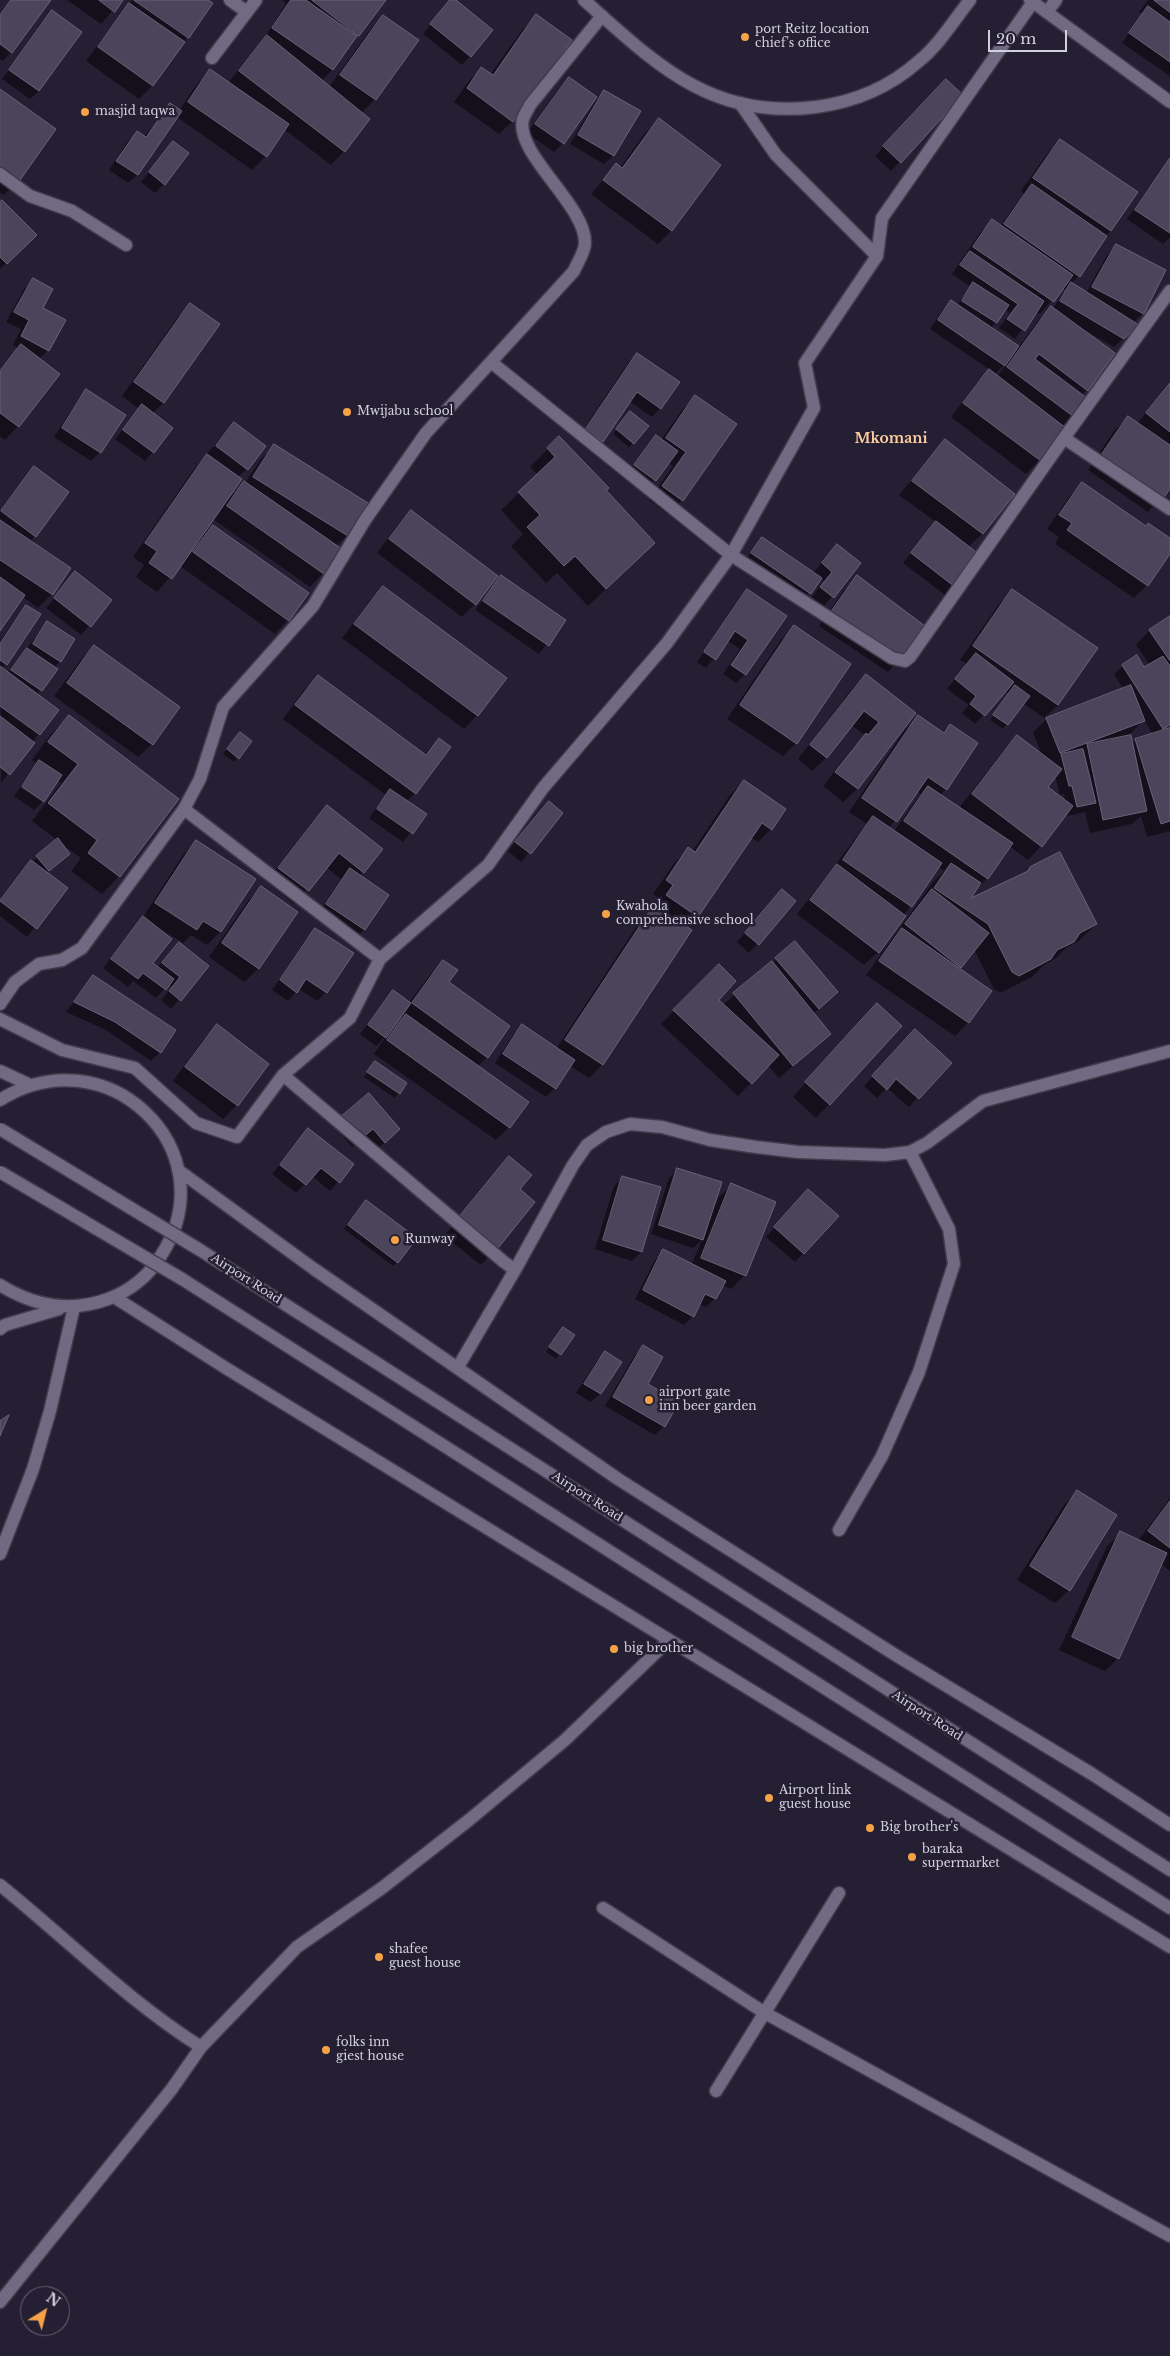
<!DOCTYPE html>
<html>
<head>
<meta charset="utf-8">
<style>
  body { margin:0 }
  #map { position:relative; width:1170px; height:2356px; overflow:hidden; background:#241f33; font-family:"Libre Baskerville",serif }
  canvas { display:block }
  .north { position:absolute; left:20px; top:2286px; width:50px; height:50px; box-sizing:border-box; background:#241f33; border:1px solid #6a6677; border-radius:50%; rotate:36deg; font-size:14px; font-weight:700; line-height:20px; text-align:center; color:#d3d0dd }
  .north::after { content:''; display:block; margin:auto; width:18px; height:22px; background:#f6a247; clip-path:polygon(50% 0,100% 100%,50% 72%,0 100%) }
  .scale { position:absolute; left:988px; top:30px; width:79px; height:22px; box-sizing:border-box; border:2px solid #d3d0dd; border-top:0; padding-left:6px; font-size:15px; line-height:18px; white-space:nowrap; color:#d3d0dd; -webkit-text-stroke:4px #241f33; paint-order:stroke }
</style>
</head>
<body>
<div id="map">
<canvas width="1170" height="2356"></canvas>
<div class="north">N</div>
<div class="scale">20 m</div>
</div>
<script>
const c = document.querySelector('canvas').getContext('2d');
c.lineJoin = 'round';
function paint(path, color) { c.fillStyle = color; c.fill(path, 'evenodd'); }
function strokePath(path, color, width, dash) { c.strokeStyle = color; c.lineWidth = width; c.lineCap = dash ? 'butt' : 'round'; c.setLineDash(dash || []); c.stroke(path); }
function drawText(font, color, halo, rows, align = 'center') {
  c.font = font + ' "Libre Baskerville",serif'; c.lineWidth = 5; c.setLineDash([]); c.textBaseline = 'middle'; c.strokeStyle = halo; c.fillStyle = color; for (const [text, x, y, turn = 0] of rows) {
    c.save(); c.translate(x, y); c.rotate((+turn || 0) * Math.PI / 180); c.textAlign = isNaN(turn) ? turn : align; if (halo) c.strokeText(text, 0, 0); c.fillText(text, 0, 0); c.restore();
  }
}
paint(new Path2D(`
  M10,0H48L11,52L3,61L0,59V13Z
  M67,0H122L101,24Z
  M132,0H206L211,4L152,86L139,99L86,61Z
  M282,0H384L355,36L332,70L321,81L329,87L370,30L383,16L375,99L361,114L344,151L331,165L284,129L266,156L252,170L177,117L137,175L128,183L109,170L128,141L137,133L144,137L170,104L179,111L197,84L211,71L228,83L261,43L286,4Z
  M451,0H454L470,56L462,65L423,34Z
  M1148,0H1170V76L1122,43L1142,14L1139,12Z
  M53,12L39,91L30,99L2,79L44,21Z
  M536,16L513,121L499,134L454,102L468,82L481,69L490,75L523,29Z
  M569,79L595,97L563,143L554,152L527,133L560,87Z
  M937,89L962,96L891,171L875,156Z
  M0,91L17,182L4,195L0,193Z
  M605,91L639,111L613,156L604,164L570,144L596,100Z
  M659,120L720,166L671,231L658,244L591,194L616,165L620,168L645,133Z
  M1060,140L1136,193L1079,276L1071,283L1086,293L1107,255L1116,246L1143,313L1133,323L1137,326L1114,347L1083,329L1087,390L1081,395L1073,416L1062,426L1064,428L1040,460L1026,474L951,417L976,384L990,370L930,329L943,310L951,301L957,305L971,287L952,274L979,234L992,221L1000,226L1024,194L1021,191L1047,154ZM1063,287L1066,290L1053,308L1052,307L1038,321L1019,347L991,328L1004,309L1010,313L999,328L1015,339L1036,312L1040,314ZM1003,366L1004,367L997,377L994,375Z
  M173,142L164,184L155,193L141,182Z
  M1170,159V237L1163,244L1127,219Z
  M0,204L35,235L0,269Z
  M33,280L41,308L48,350L39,359L18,426L5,440L0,436V369L18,348L13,345L21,329L6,322L24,289Z
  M190,305L218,325L163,403L152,414L153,452L145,461L115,439L139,409L122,396L177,318Z
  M637,355L660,408L652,417L629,401L602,441L593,450L577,439L628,363Z
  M1170,381V487L1148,512L1088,470L1114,431L1128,418L1137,424Z
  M87,391L124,415L100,452L91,461L54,437L78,400Z
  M695,397L735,424L682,500L668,514L649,500L673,466L668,462L647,489L627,474L647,446L656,437L661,440L682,410Z
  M627,417L633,443L629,447L613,434Z
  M234,423L247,469L238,477L228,499L245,483L261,459L274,446L367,504L347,536L336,546L323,573L310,587L213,519L198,539L213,526L288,620L275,634L180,566L157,592L136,577L144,565L133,557L194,469Z
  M559,438L605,491L636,560L588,606L557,573L546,583L511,546L523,534L501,510L538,475L530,467Z
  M945,441L1013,494L982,534L968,547L954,586L945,595L903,563L936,522L899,495Z
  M34,468L68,492L30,542L69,568L52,594L38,608L23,597L0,629V511Z
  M1082,484L1146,527L1170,540V552L1147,585L1134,598L1055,544L1059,537L1047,529L1069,497Z
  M411,511L475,604L462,617L377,553L398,525Z
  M762,539L813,573L837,546L859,564L824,606L812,597L824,581L821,578L801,602L743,563Z
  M75,573L110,601L81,635L46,608Z
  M501,576L565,621L539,654L475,610Z
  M858,577L901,658L888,672L819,626L844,590Z
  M383,587L505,678L477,715L464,729L342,638L370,601Z
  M748,591L785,616L745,674L736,683L723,674L740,649L728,641L706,668L697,662L739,599Z
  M1012,591L1058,705L1044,718L1023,703L1003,729L990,720L1009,694L1005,691L975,724L962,713L969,705L947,689L967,664L960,660L999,604Z
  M27,607L6,664L1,669L7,673L47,623L60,661L54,668L37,695L57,710L1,783L0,641L18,615Z
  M1170,617V727L1164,731L1170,730V831L1147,837L1141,816L1132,824L1090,833L1085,812L1068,816L1067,812L1041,846L1028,860L1009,846L987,878L967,901L1026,872L1031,868L1096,924L1078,942L1067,947L1055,959L1044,965L1032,977L1000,993L994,989L974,949L959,969L968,1023L955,1036L866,975L933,882L944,871L938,867L878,952L864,965L797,914L867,824L849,812L905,730L919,717L942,733L950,725L946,789L940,795L959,808L1004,750L1017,737L1042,756L1033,732L1047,719L1124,690L1114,674L1123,666L1144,669L1150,665L1136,645L1149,631ZM1144,720L1153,735L1135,740L1132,744L1124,736L1130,734ZM1055,775L1060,795L1064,794L1065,802L1046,788ZM916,791L921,794L894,831L889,828Z
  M795,627L796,743L783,756L727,719L781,640Z
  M94,646L178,707L152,744L138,757L54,696L81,660Z
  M866,675L915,713L857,789L843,802L823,786L853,748L865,735L851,725L826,758L812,771L798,759L852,689Z
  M318,676L424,754L439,739L415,793L406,802L425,814L403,842L369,818L386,795L283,719L304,690Z
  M69,716L178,799L119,876L102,894L71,871L81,858L64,846L65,857L46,872L67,888L27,937L0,916V900L23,870L57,840L32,821L61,783L57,780L43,801L34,810L14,796L37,764L32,760L51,734Z
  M236,738L238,758L234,762L223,754Z
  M744,781L771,829L758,842L750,837L697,916L686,927L691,930L602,1065L589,1078L570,1066L555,1088L546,1097L495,1063L513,1035L522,1026L556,1049L641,920L660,899L653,894L675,862L688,849L692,852L730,795Z
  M327,807L363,872L359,876L387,895L364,930L355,938L318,914L341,879L326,867L294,904L266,881L314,820Z
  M540,812L562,813L521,862L508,851Z
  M196,842L254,880L220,932L207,945L191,935L183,943L159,928L158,929L152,963L158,967L179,943L207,967L171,1009L161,1000L172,987L169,984L156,998L133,981L128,987L103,968L143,917L183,855Z
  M261,888L296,913L258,969L244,982L209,957L248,901Z
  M774,900L794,902L749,953L737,942Z
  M316,929L352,954L326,992L317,1001L299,989L288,1001L272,990L307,938Z
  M776,959L828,1001L813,1014L830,1034L779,1078L768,1065L738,1096L661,1024L719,966L717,1000L723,1005Z
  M443,962L448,982L487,1057L477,1067L509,1127L496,1140L374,1054L387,1035L376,1046L360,1034L393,992L409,1003L430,975ZM399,1017L403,1019L391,1032Z
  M93,977L160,1052L151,1061L106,1030L66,1012Z
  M877,1004L829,1104L816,1118L793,1097Z
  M217,1026L268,1064L237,1105L223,1119L173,1081L204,1039Z
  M906,1039L950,1063L909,1107L887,1088L877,1098L864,1086Z
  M375,1062L405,1083L395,1098L364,1077Z
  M368,1095L390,1138L375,1150L363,1137L352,1147L334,1126Z
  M308,1130L352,1165L330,1191L312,1176L296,1193L272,1174Z
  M509,1158L518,1190L494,1251L481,1265L444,1236Z
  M678,1169L714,1209L718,1198L732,1185L745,1275L731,1289L722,1285L715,1298L706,1307L699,1304L693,1316L684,1325L635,1299L655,1260L664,1251L691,1265L702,1240L693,1248L651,1234L669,1178Z
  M623,1177L641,1252L632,1261L595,1249L614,1186Z
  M800,1199L837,1216L795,1262L766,1237Z
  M362,1206L397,1262L393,1266L344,1229Z
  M559,1332L573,1335L556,1359L546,1352Z
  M643,1347L646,1384L664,1426L655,1435L605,1406L634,1356Z
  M605,1353L620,1363L600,1394L591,1402L576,1393L596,1362Z
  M1077,1492L1069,1590L1055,1603L1017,1580L1064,1505Z
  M1170,1498V1571L1161,1564L1118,1658L1105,1671L1059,1650L1107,1546L1121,1533L1138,1541Z`), '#0007');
const building = new Path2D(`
  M11,0H51L12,53L0,44V15Z
  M99,0H123L115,12Z
  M134,0H208L213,3L189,38Z
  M291,0H306L357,36L333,70L272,28Z
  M312,0H386L359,36Z
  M450,0H456L493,30L471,57L430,24Z
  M1154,0H1170V12Z
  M129,3L185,42L153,86L98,47Z
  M1148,6L1170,22V62L1129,33Z
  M52,10L82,32L39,91L9,70Z
  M536,14L572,40L513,122L467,88L481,67L493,75Z
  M383,15L419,40L376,100L340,75Z
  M267,35L370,119L345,152L239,71Z
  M210,69L289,124L267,157L188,102Z
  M569,77L597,97L564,144L535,124Z
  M946,79L963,95L901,163L883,146Z
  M0,89L56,129L18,183L0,170Z
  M604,90L641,111L614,156L578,135Z
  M170,103L182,111L138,175L116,161L137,131L146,137Z
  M659,118L721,165L672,231L603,180L616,163L622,168Z
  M1060,139L1138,192L1111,231L1033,178Z
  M173,141L189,153L165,185L149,172Z
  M1170,158V233L1135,210Z
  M1032,184L1107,236L1080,277L1004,224Z
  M2,200L37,235L7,264L0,257V202Z
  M992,219L1073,275L1054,302L973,247Z
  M1116,244L1166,270L1144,314L1092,287Z
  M970,251L1044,301L1025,331L1007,319L1018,304L960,265Z
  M33,278L53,289L43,308L66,320L49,351L21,336L29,320L14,312Z
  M973,282L1009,305L997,323L962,301Z
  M1071,282L1139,325L1124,339L1060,301Z
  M951,300L1019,346L1005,366L938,320Z
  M190,303L220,324L164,403L134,382Z
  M1051,306L1115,353L1088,391L1039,354L1035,359L1087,398L1074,417L1007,367Z
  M21,344L60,374L19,427L0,413V371Z
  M637,353L680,382L661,409L637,392L603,442L585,430Z
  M989,369L1066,428L1041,461L963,403Z
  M1170,383V432L1146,413Z
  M86,389L126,415L101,453L62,428Z
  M695,395L737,424L683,501L662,486L686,452L666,438Z
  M142,404L173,428L154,453L123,430Z
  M630,411L649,426L634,444L616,429Z
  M1128,416L1170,445V489L1163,499L1100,457Z
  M234,422L266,446L248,470L216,446Z
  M656,435L678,451L656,481L634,465Z
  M559,436L609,488L606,490L655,543L606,589L575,556L564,566L527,527L540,515L518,492L555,457L547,448Z
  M945,439L1015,494L983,534L912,481Z
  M274,444L368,503L348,536L253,477Z
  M207,454L242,479L172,579L149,563L157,551L145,543Z
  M34,466L69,492L36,537L1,511Z
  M244,481L342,549L324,574L227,506Z
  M1082,482L1146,526L1148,523L1170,538V554L1148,586L1067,530L1072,523L1059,515Z
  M411,510L498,576L476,605L389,539Z
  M0,520L71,568L53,595L0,560Z
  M936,521L980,555L955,587L911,553Z
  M213,525L309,593L289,621L193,552Z
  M762,537L822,578L811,594L751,553Z
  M837,544L861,563L834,598L820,587L832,572L822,563Z
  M75,571L112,600L91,627L54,598Z
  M501,575L566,620L549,646L483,601Z
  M857,575L925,626L902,659L831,612Z
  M0,577L25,595L0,631Z
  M383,586L507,678L478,716L354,624Z
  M747,589L787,616L746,675L731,665L748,640L735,631L716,660L704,652Z
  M1012,589L1098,648L1058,705L973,646Z
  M26,605L41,614L7,665L0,660V644Z
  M1170,616V661L1149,630Z
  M47,621L75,639L61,662L33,644Z
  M794,625L851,664L797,744L740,705Z
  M94,645L180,707L153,745L67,683Z
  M27,648L58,669L42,691L11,670Z
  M976,653L1014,682L985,716L970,704L976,696L955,679Z
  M1137,655L1144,667L1163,656L1170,666V725L1163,729L1122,665Z
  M0,666L59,710L40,735L0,706Z
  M866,674L916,713L858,789L835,772L866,733L868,735L879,722L864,711L827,758L810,745Z
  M318,675L426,755L439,738L451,747L416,794L295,705Z
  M1015,685L1030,696L1008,725L993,715Z
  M1131,685L1145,721L1060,753L1046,718Z
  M69,715L179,799L120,877L88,853L97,840L48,803L78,764L48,742Z
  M918,715L944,733L950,724L978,743L947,790L928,777L897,822L862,798Z
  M0,716L35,743L10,775L0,767Z
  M1170,728V821L1161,824L1135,739Z
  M240,732L252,741L239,759L227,749Z
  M1017,735L1062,769L1048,787L1073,806L1042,847L972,794Z
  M1131,735L1147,811L1103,820L1087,744Z
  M1083,749L1096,803L1077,807L1072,786H1069L1061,754Z
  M39,760L62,775L44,802L22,787Z
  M744,780L786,809L772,830L762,823L698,917L666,895L673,885L666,880L688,847L695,852Z
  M928,786L1013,843L988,879L904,821Z
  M390,789L427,814L413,834L377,809Z
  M549,801L563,813L531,854L515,842Z
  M327,805L383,849L364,873L339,853L309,891L278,868Z
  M873,816L942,863L912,907L843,860Z
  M58,838L70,854L49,871L36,856Z
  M196,840L256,879L221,932L203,921L197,930L155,903Z
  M1060,852L1097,924L1080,933L1074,942L1057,950L1051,959L1019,976L1012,972L988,924L934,888L951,863L981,883L971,898L1028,871L1030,867Z
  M31,860L68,888L37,929L0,901Z
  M837,864L906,916L879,953L810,900Z
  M350,868L389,895L365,930L326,904Z
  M261,886L298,912L259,969L222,943Z
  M782,889L796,901L759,945L745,933Z
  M932,889L989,933L961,968L905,924Z
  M654,905L692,930L603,1065L565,1040Z
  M143,916L172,939L153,963L174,979L166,990L143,973L138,979L111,959Z
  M315,928L354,953L327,993L306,979L297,993L280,980Z
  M902,928L992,991L969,1023L879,961Z
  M795,941L838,992L819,1009L775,958Z
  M179,942L209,966L181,1001L169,991L180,977L162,963Z
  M443,960L458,970L449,982L510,1026L488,1058L412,1003Z
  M772,961L831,1034L793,1066L733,993Z
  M719,964L736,981L719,1000L779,1055L752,1084L673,1010Z
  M93,975L176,1030L161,1053L115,1022L74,1002Z
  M393,990L411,1003L386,1038L368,1025Z
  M877,1003L902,1026L830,1105L805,1082Z
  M406,1014L529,1102L510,1128L387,1040Z
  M217,1024L269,1064L238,1106L185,1067Z
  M522,1024L575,1060L556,1089L503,1054Z
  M915,1029L952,1063L919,1099L896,1079L887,1090L872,1076Z
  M375,1061L407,1083L400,1094L367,1072Z
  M369,1093L400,1129L385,1143L373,1129L361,1139L342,1116Z
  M308,1128L354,1164L340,1183L321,1168L306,1185L280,1165Z
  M509,1156L532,1175L520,1189L535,1202L495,1252L456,1221Z
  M677,1168L722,1182L703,1240L659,1225Z
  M622,1176L661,1187L642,1252L603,1240Z
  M731,1183L776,1202L746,1276L701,1258Z
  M808,1189L839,1216L804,1254L774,1227Z
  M366,1200L417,1238L398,1263L348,1225Z
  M663,1249L726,1281L716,1299L705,1294L694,1317L643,1290Z
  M563,1327L575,1335L561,1355L549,1347Z
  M643,1345L663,1357L648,1384L679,1402L665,1427L613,1397Z
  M605,1351L622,1362L601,1394L584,1384Z
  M9,1415L0,1436V1421Z
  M1077,1490L1117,1515L1070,1591L1030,1566Z
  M1170,1501V1548L1148,1531Z
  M1120,1531L1167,1553L1119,1659L1072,1637Z`);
paint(building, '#4b455b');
strokePath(building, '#69637a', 1);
const minor = new Path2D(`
  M230,0L247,12
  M1030,0L1170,102
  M1047,12L1056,0
  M212,58L256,0
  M740,103L776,155L877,256
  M0,174L30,196L72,211L126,245
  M491,362L731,555L892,658L905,661L910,657L1064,438L1170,291
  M1064,438L1170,509
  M184,809L380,959
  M0,1004L15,982L39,964L62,960L82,948L184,809L200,779L223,707L313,606L365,520L426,433L574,271C577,263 585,252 585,243C586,205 514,153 523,119C524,115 528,110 530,105L602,16
  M0,1019L62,1050L135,1068L196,1123L237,1137L283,1075L350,1018L380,959L488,865L543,788L667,643L731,555L814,408L805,363L877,256L882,218L1033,2
  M283,1075L504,1262L515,1270L573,1165L587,1145L606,1132L630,1124L662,1127L710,1140L756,1147L798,1152L885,1155L910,1152L927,1143L983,1101L1170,1051
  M458,1367L515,1270
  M839,1530L882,1456L919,1372L954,1264L949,1229L910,1152
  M0,1554L33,1469L50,1411L74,1307
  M0,1885C67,1939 128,2001 201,2047L171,2090L0,2302
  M603,1908L765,2013L1170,2236
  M201,2047L297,1947L382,1888L469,1820L565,1740L669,1640
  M716,2091L839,1893`);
const secondary = new Path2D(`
  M584,0C656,64 711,120 816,107C854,102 890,87 919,61C939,45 954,20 970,0
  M0,1071L30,1085
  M0,1100C106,1033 228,1149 162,1254C150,1275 130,1291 108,1299C70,1313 34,1306 0,1285
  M178,1170L314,1269L618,1479L897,1656L1092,1774L1170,1825
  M200,1250L1170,1870
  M182,1279L1170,1908
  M114,1297L229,1370L1170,1947
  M0,1329L5,1325L59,1309`);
strokePath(minor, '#413c4d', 15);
strokePath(secondary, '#413c4d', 15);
strokePath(minor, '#706a82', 12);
strokePath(secondary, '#706a82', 12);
const secondaryBridge = new Path2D(`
  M0,1129L200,1250
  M0,1172L182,1279`);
strokePath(secondaryBridge, '#413c4d', 15, []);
strokePath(secondaryBridge, '#706a82', 12);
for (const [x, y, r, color] of [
  [745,37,5,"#f6a247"],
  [85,112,5,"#f6a247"],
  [347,412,5,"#f6a247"],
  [606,914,5,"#f6a247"],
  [395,1240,5,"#f6a247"],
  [649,1400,5,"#f6a247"],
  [614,1649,5,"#f6a247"],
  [769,1798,5,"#f6a247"],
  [870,1828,5,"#f6a247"],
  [912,1857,5,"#f6a247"],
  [379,1957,5,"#f6a247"],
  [326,2050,5,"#f6a247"]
]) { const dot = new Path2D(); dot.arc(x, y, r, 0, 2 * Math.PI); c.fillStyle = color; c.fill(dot); strokePath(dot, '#241f33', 2); }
drawText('12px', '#d3d0dd', '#241f33', [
  ["port Reitz location",755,30],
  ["chief's office",755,44],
  ["masjid taqwa",95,112],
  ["Mwijabu school",357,412],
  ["Kwahola",616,907],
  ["comprehensive school",616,921],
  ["Runway",405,1240],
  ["airport gate",659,1393],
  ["inn beer garden",659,1407],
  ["big brother",624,1649],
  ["Airport link",779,1791],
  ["guest house",779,1805],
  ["Big brother's",880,1828],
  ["baraka",922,1850],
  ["supermarket",922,1864],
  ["shafee",389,1950],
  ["guest house",389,1964],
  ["folks inn",336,2043],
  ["giest house",336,2057]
], 'left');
drawText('12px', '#d3d0dd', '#241f33', [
  ["Airport Road",246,1279,33],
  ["Airport Road",587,1497,33],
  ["Airport Road",927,1716,33]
]);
drawText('bold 14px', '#fdcda0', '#241f33', [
  ["Mkomani",891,439]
]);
</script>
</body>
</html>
